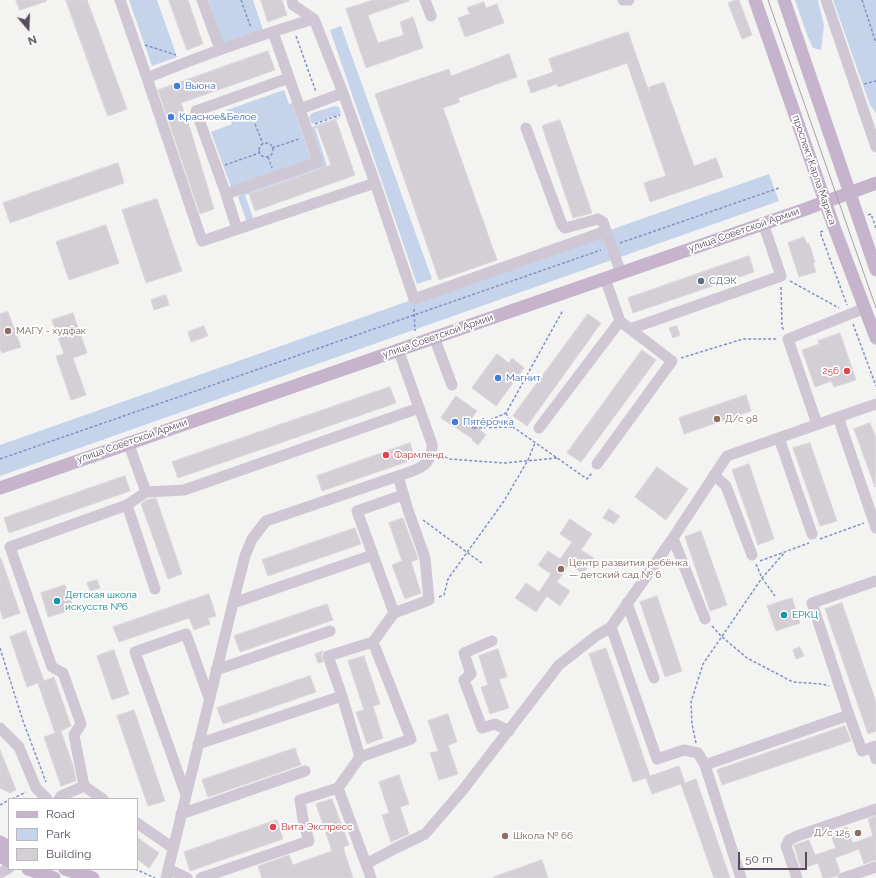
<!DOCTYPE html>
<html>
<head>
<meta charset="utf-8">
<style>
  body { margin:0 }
  #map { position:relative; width:876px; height:878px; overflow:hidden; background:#f3f3f2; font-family:Raleway,sans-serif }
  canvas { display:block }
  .legend { position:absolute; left:8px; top:798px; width:130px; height:72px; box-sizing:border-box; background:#fff; border:1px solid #bcb7be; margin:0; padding:5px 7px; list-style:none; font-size:12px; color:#584b5d }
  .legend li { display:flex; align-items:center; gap:8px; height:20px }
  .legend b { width:20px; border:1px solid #bcb7be }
  .north { position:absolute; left:8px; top:8px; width:40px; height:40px; -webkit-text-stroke:3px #fff; paint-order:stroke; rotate:161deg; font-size:11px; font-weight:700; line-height:16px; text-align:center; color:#584b5d }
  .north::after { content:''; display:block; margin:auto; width:14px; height:18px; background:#584b5d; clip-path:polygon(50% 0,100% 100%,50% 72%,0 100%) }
  .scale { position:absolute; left:738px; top:852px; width:69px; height:18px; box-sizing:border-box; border:2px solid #584b5d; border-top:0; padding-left:5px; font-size:12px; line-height:14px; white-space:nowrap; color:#584b5d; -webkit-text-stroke:3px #fff; paint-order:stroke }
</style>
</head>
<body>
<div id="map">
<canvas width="876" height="878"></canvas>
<ul class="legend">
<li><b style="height:5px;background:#c6b4cd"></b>Road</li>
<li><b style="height:11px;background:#c5d4eb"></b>Park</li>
<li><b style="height:11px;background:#d4cfd5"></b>Building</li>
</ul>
<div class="north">N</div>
<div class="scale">50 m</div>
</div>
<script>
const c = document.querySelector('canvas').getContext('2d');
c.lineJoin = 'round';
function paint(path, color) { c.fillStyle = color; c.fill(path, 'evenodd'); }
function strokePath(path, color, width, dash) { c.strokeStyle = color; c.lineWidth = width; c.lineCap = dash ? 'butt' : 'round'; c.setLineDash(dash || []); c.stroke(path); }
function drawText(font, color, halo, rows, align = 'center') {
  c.font = font + ' Raleway,sans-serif'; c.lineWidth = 3.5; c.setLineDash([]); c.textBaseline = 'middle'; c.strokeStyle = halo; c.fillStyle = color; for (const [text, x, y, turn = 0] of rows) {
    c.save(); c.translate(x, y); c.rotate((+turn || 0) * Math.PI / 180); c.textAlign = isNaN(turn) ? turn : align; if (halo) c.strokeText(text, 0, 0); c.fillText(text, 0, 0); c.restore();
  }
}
paint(new Path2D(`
  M129,0H157L177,57L152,66Z
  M208,0H253L263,30L223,44Z
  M795,0H818L824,26L821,50L813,48L807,35Z
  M833,0H876V113L870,105Z
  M341,26L432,279L417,284L330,30Z
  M284,90L289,104L292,103L311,159L231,187L211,132L232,124L227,110Z
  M335,106L339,107L341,114L312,124L309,117L312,113Z
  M342,116L336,120L315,128L327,166L245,195L255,223L246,220L238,197L244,191L324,163L312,127Z
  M769,174L779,201L0,476V445Z`), '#c5d4eb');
const building = new Path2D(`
  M16,0H46L47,1L20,10Z
  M66,0H87L127,109L108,116Z
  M169,0H188L203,44L187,50Z
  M261,0H282L287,15L268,22Z
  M373,0H409V1L368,15L378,43L404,35L400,22L413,17L423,48L366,68L346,9Z
  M736,0H739L752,35L742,39L728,3Z
  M484,2L486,8L497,4L504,23L465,37L458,18L470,14L467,8Z
  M628,32L649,92V87L664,82L694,166L716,158L723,177L650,202L644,183L666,176L627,63L558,87L557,84L531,93L527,81L553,72L549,59Z
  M268,51L275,70L181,103L190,128L214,209L200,214L158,90Z
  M509,54L517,77L458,98L460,102L443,108L497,260L439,280L375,94L449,69L451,76Z
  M336,120L355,175L255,211L249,194L331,165L317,127Z
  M560,120L592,213L573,218L542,126Z
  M118,163L124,183L10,223L3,203Z
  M157,199L182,271L146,283L122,210Z
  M106,225L119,263L69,280L56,242Z
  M804,237L807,244L809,243L815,262L813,263L816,272L799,277L788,243Z
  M749,256L754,272L633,313L628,298Z
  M166,295L169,305L154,310L151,300Z
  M8,312L21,347L2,353L0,349V314Z
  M73,313L87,353L73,358L86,395L71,400L56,356L64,354L52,320Z
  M588,314L601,323L527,426L513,416Z
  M204,326L208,336L191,342L188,332Z
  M677,326L680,335L673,338L669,328Z
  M840,333L856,380L834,387L831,381L815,387L802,350L819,344L818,341Z
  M642,350L656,360L581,462L567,453Z
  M497,354L509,363L512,358L524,368L496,406L472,388Z
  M390,387L396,403L178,478L172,462Z
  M746,395L751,411L684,434L679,418Z
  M456,396L477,411L470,421L486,435L478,445L472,440L473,439L441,418Z
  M870,423L876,438L875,487L854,429Z
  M410,443L415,459L322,491L317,476Z
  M810,443L837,521L820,526L793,448Z
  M749,464L774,539L758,545L732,470Z
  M657,467L688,489L666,520L635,497Z
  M125,476L130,491L9,533L4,518Z
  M156,498L182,574L168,579L141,504L146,500Z
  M609,509L620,516L614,524L603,518Z
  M403,518L418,559L411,562L421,593L405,599L392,565L402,561L389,523Z
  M570,519L592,534L581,550L594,558L583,574L569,564L557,582L570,591L560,606L547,596L536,612L515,598L526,583L539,592L551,574L538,565L548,551L560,559L572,542L560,534Z
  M355,528L361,544L268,576L262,560Z
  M701,531L727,605L710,611L685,537Z
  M0,558H1L20,613L3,619L0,609Z
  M97,580L100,588L90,591L87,583Z
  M65,585L74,609L48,617L41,593Z
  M209,594L216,616L208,618L210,624L194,630L189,618L119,642L113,627Z
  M657,596L682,671L665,677L640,602Z
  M792,598L800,623L776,631L767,606Z
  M842,603L876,702V731L868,734L825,609Z
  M327,604L333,620L240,652L234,636Z
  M26,631L44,681L54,677L71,726L61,731L73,766L76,781L61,786L44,737L55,733L38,683L27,687L10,637Z
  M800,647L804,656L796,659L793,650Z
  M606,648L650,776L679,766L685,783L696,779L730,878H714L681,784L652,794L646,778L633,782L589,654Z
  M498,649L507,677L499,679L509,708L490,714L481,687L488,685L479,656Z
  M114,650L129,694L112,700L97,656Z
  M323,651L321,655L323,662L318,663L315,654Z
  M364,656L380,704L373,706L383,738L367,744L356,712L364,710L348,661Z
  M310,676L316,692L223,724L217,708Z
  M134,710L165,801L148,806L117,716Z
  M448,714L457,742L448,745L458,774L439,780L430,753L438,751L428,721Z
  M845,726L851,741L722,785L717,770Z
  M295,748L301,765L208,797L202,780Z
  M0,750L16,790L10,793L0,788Z
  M399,775L409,804L400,807L409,834L391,842L382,815L389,813L379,782Z
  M332,799L349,845L343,847L353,878H262L258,866L289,855L293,865L332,851L316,804Z
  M876,816V860L864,864L859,849L835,858L840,872L837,876L829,878H823L818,863L801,869L794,845L809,840L815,855L836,848L830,833L847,827L853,843L873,836L868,819Z
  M277,820L283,839L190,871L184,852Z
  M137,837L159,853L149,868L137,859Z
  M542,860L548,878H494V877Z`);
paint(building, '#d4cfd5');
strokePath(building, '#dcd6dc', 1);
strokePath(new Path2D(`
  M241,0L251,28
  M862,0L876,43
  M296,36L316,92
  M145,45L176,55
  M864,84L876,81
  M255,124L263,144
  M315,124L340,115
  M259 150a7 7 0 1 1 14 0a7 7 0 1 1-14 0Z
  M272,148L299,139
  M268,157L272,168
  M225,165L259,153
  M868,215L871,214L876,228
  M823,231L820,232L847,305
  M620,243L779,188
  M790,281L839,308
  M781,287L782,327L784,331
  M414,309L415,331
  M853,324L876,386
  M681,358L743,339H778
  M506,413L513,427L587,479L592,473
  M472,428L506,413L563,310
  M474,428L513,427
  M440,455L450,459L504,463L557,458
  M0,459L601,250
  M423,520L483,564
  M820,539L864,523
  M760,561L809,543
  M756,564L762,578L775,596
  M439,597L444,595L448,579L504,501L528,460L535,443
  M712,626L721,636L747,658L793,682L822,684L829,686
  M0,648L23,721L46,782
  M696,743L692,724L691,702L703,664L762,578L785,552
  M12,799L26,792
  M0,805L9,800
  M135,869L155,878`), '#8193c6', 1.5, [3, 2]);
strokePath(new Path2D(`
  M120,0L147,78C202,55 257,36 314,19
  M202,0L220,49
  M292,0L293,5L314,19L343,93L375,183
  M425,0L431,16
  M623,0H629
  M826,0L876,147
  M273,32L300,109L343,93
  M147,78L202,241L375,183L414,299L606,231L621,273
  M526,128L562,225L565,228L598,219L603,222L606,231
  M226,194L196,111L289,78
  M237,229L226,194L318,162L300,109
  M605,278L620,321L630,329L781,276L763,223
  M434,337L452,385
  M838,417L876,528
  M817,424L788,339L865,308
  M539,428L620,321
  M779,438L812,534
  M128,442L146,492L184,490L419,408
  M597,464L672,361L630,329
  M714,475L726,486L752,555
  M127,505L155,589
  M673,538L705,619
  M233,603L373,555
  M627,603L654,678
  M394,613L357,511L403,495
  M611,627L657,759L684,750L698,753L705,765
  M492,641L464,653L471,674L464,680L482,728L495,724L509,731
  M216,670L330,631
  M342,696L360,757L411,739L373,642L394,613L429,600L425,558L408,510L398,476C416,470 433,467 432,444L398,349
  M849,715L812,603L876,581
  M0,728L19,747L36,788L47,799
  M198,744L342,696L328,656L373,642
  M872,747L876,759
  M360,757L338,788L366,864
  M186,795L135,652L186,634L209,698
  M59,799L61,796L84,786
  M103,799L84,786L74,735L81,724L63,673L52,667L10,547L127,505L146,492
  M181,814L305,771
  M137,823L173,848
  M168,869L187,878
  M0,873L9,868
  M166,878L233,603L245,556L252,539L266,521L398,476
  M201,878L309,841L303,820L300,800L338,788
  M371,878L366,864L396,848L425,834L462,791L559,665L596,636L611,627L673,538L727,456L876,404
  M741,878L705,765L849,715L862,751L876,746
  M797,878L786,846L789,840L797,836L876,809
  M843,878L876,867`), '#d0c7d4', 11);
strokePath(new Path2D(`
  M755,0L834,227L876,338
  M784,0L876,270
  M0,488L803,210L876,183
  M0,842L9,847
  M0,856L9,861
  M28,869L54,878
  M65,869L93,878`), '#c6b4cd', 13);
strokePath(new Path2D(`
  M768,0L876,308`), '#a8a1aa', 1);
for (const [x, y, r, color] of [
  [177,86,4,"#3f7fe0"],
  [171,117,4,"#3f7fe0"],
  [701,281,4,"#5c6f8a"],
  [8,331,4,"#8d6e63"],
  [847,371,4,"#e0444e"],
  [498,378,4,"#3f7fe0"],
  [717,419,4,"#8d6e63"],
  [455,422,4,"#3f7fe0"],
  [386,455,4,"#e0444e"],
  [561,569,4,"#8d6e63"],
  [57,601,4,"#0f9aa8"],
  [784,615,4,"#0f9aa8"],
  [273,827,4,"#e0444e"],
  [858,833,4,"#8d6e63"],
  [505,836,4,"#8d6e63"]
]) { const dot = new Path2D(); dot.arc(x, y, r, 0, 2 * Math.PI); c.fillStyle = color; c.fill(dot); strokePath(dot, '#fff', 1.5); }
drawText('10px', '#366cbe', '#fff', [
  ["Вьюна",185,86],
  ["Красное&Белое",179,117],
  ["Магнит",506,378],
  ["Пятёрочка",463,422]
], 'left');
drawText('10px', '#584b5d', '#fff', [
  ["проспект Карла Маркса",814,170,71],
  ["улица Советской Армии",744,230,-19],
  ["улица Советской Армии",438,336,-19],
  ["улица Советской Армии",132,441,-19]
]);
drawText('10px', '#4e5e75', '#fff', [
  ["СДЭК",709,281]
], 'left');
drawText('10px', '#785e54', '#fff', [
  ["МАГУ - худфак",16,331],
  ["Д/с 98",725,419],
  ["Центр развития ребёнка",569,563],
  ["— детский сад № 6",569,575],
  ["Д/с 125",850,833,"right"],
  ["Школа № 66",513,836]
], 'left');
drawText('10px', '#be3a42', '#fff', [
  ["256",839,371,"right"],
  ["Фармленд",394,455],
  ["Вита Экспресс",281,827]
], 'left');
drawText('10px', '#0d838f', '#fff', [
  ["Детская школа",65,595],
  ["искусств №6",65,607],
  ["ЕРКЦ",792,615]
], 'left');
</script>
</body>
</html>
